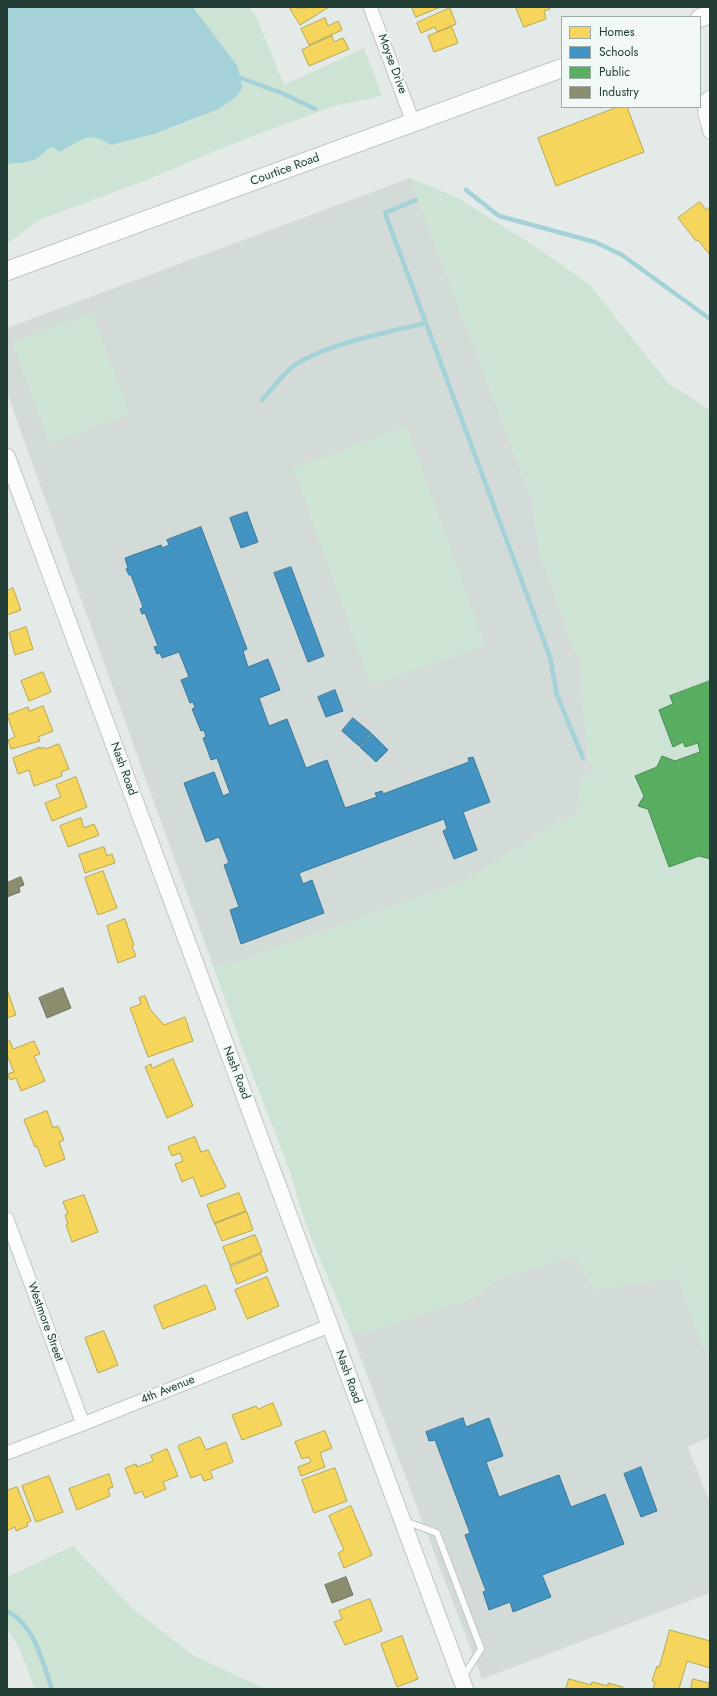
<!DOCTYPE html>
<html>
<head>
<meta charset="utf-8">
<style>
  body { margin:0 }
  #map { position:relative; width:717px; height:1696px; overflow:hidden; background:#e4eae7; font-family:Jost,sans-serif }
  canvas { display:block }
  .frame { position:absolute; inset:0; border:8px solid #223d35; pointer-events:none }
  .legend { position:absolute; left:561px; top:16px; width:140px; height:92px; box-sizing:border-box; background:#f2f8f5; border:1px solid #9fada8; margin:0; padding:5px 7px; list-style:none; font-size:12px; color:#223d35 }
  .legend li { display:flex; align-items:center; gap:8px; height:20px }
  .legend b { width:20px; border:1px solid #9fada8 }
</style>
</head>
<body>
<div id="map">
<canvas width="717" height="1696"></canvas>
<div class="frame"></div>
<ul class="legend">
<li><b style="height:11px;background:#f6d55c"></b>Homes</li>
<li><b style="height:11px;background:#4393c3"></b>Schools</li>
<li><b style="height:11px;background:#5aae61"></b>Public</li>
<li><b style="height:11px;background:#8c8c6e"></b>Industry</li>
</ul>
</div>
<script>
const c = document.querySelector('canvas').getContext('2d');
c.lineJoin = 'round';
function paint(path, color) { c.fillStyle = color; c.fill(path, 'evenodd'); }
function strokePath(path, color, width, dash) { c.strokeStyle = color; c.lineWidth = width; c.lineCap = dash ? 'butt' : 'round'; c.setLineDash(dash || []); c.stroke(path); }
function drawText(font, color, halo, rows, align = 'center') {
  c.font = font + ' Jost,sans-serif'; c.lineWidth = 4; c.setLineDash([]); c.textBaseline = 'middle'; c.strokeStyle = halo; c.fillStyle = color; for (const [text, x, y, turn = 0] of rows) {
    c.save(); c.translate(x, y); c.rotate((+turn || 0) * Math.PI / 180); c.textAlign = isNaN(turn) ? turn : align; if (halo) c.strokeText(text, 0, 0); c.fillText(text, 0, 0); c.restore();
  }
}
paint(new Path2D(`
  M410,178L533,503L539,550L573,648L580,659L588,761L595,771L581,778L577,814L557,822L467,880L243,960L213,966L7,393V328Z
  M575,1256L594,1289L678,1278L710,1366V1437L688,1447L710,1503V1593L482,1679L350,1330L362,1334L475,1297L496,1279Z`), '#d2dbd7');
paint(new Path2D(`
  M193,7H248L255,14L284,85L364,48L382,96L334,106L232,144L149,179L39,220L7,244V164C16,163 28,163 36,159C42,155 45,150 52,147L60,152C81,140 88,130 111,145C154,134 199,122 236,97L198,12Z
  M410,178L458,198L533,245L590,285L668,383L710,410V1366L678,1278L594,1289L575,1256L496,1279L475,1297L362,1334L350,1330L307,1228L288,1166L245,1055L213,966L243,960L467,880L557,822L577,814L581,778L595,771L588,761L580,659L573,648L539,550L533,503Z
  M92,313L130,414L50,444L12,342Z
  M407,426L485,645L371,686L293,468Z
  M73,1546L133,1609L194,1656L266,1689H35L18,1645L7,1629V1577Z`), '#cde3d3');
paint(new Path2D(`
  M7,7H193L238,67L242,88L236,97L219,109L154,134L111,145C88,130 81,140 60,152L52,147C45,150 42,155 36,159C28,163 16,163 7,164Z`), '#a4d2d8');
const homes = new Path2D(`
  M294,7L298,8L329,7L300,25L290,9Z
  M412,7H441L416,17Z
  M516,7H549L550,9L544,11L546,19L524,27Z
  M450,8L456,24L437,32L435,27L421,33L417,23Z
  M325,18L328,26L338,21L342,30L309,45L301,29Z
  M452,27L458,43L434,52L428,36Z
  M332,36L334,42L343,38L349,49L309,66L302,50Z
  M618,107H627L644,152L556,186L538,138Z
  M700,202L706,210L710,207V255L698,240L696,241L678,218Z
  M13,588L21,610L7,615V591Z
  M26,627L33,649L15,655L9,633Z
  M43,672L51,692L29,701L21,681Z
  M43,706L53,731L38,737L40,741L11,749L8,740L15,737L7,715L28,707L29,711Z
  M59,744L69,769L61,772L62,776L34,786L29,770L18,774L13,758L40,747V749L44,747L45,749Z
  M76,777L87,807L52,821L45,803L61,797L56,785Z
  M81,818L84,828L94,824L99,835L68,847L60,826Z
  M104,847L107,856L112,854L115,863L85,873L79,855Z
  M103,871L117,908L98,915L85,878Z
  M125,919L134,945L132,946L136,956L118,963L107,926Z
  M7,989L16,1015L7,1018Z
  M145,996L150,1009L164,1025L185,1017L193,1041L148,1057L130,1008L141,1004L139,998Z
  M10,1041L13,1049L34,1041L40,1054L34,1056L45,1081L21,1091L16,1078L10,1080L7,1074L14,1072L7,1055V1042Z
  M173,1059L193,1106L167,1118L145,1067L151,1064L152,1068Z
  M47,1111L53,1128L58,1126L64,1140L59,1142L65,1159L45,1167L37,1146L35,1147L24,1120Z
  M195,1137L201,1152L208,1150L226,1187L201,1197L193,1177L182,1182L175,1164L183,1161L180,1153L172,1156L168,1147Z
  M239,1193L246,1211L214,1223L207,1205Z
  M84,1195L98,1232L72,1242L66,1225L68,1224L65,1215L68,1214L63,1202Z
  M247,1212L253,1230L222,1241L215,1224Z
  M255,1235L262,1252L230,1265L223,1247Z
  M261,1254L268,1271L237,1284L230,1267Z
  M267,1277L279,1306L247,1319L235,1290Z
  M206,1285L216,1309L163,1329L154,1306Z
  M104,1331L118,1365L98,1373L85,1338Z
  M273,1403L282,1425L242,1440L232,1415L256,1406L258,1409Z
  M325,1431L332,1448L320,1453L325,1467L301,1476L298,1467L311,1462L309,1457L302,1459L295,1442Z
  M200,1437L206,1450L226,1442L233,1462L210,1471L213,1478L204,1481L201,1474L191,1478L178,1446Z
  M167,1449L178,1476L163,1482L166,1489L145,1498L142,1491L135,1494L125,1468L136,1464L137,1467L153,1461L151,1456Z
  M335,1468L347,1501L314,1513L302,1480Z
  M109,1474L113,1487L108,1489L110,1496L77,1510L69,1489Z
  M49,1476L63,1512L36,1522L22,1486Z
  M17,1487L31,1521L27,1523L28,1526L16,1531L15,1527L7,1531V1491Z
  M351,1506L372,1555L344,1568L338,1553L344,1550L329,1516Z
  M370,1599L382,1631L345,1645L334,1622L342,1619L339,1611Z
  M670,1630L710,1641V1668L687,1661L679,1689H653L655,1682L652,1681L657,1666L659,1667Z
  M402,1636L418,1679L397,1687L381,1644Z
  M569,1679L591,1685L592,1682L608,1686V1683L623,1687L622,1689H566Z
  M693,1679L709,1683L708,1689H691Z`);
paint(homes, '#f6d55c');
strokePath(homes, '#b6a750', 1);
const schools = new Path2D(`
  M247,512L258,542L241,548L230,518Z
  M201,527L247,649L243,651L248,667L268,659L280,690L259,698L269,726L287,719L306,768L327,760L345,808L377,797L375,793L382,791L383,794L469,762L468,758L473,757L490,802L463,812L477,850L454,859L443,831L447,829L444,819L299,873L303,884L312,880L324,913L241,944L230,910L239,907L224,865L229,863L219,837L206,842L184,783L214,772L223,796L230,793L217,758L211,760L203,738L206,737L204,730L201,731L192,709L195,708L193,702L190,703L181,680L189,677L179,652L162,658L160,653L157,654L154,647L158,646L145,613L142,614L140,609L143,607L131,575H129L126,569L128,568L125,558L161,545L162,548L169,545L167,540Z
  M291,567L324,656L308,662L274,573Z
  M335,690L343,711L326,717L318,697Z
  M353,718L371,733L359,746L342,731Z
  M372,734L388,750L376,762L360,747Z
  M463,1418L466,1427L489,1418L503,1456L486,1462L499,1497L559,1475L571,1507L605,1494L624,1544L542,1575L551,1597L513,1612L510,1602L489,1610L483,1592L486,1591L465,1535L470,1533L435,1440L429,1441L426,1432Z
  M641,1467L657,1511L641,1517L624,1474Z`);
paint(schools, '#4393c3');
strokePath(schools, '#397998', 1);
const public = new Path2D(`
  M710,681V859L699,856L669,867L648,809L638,806L644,796L635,776L657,767L662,756L675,761L700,752L698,743L685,747L683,742L673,747L659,710L673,704L670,696Z`);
paint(public, '#5aae61');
strokePath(public, '#498c54', 1);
const industry = new Path2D(`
  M21,877L24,885L19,887L20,892L7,897V883Z
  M63,988L71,1008L47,1018L39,998Z
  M346,1577L353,1595L332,1603L325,1585Z`);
paint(industry, '#8c8c6e');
strokePath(industry, '#6c745d', 1);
strokePath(new Path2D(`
  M235,76L282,93L315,109
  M466,190L499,216L595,242L622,255L710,319
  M416,200L385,213L550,657L557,695L583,758
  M262,400C271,390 281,377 291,368C320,345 389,332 426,323
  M7,1611C35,1625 42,1661 52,1689`), '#a4d2d8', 4.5);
const service = new Path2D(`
  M405,1521L437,1533L481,1649L463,1677`);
const minor = new Path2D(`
  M370,7L413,122
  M710,97L705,101V114L710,132
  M7,1219L83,1424
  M7,1453L83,1424L329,1326`);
const tertiary = new Path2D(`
  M7,457L465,1689`);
const secondary = new Path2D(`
  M700,18L710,14
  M7,271L562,68`);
strokePath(service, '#c1c7c4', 8);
strokePath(minor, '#c1c7c4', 15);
strokePath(tertiary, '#c1c7c4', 18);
strokePath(secondary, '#c0c7c4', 20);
strokePath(service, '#fbfcfb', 6);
strokePath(minor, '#fbfcfb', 13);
strokePath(tertiary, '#fbfcfb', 16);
strokePath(secondary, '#fbfcfb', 18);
drawText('12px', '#223d35', '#f2f8f5', [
  ["Moyse Drive",392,64,70],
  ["Courtice Road",285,170,-20],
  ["Nash Road",123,769,70],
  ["Nash Road",236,1073,69],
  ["Westmore Street",45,1322,70],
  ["Nash Road",348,1377,70],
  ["4th Avenue",168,1390,-22]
]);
</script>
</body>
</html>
